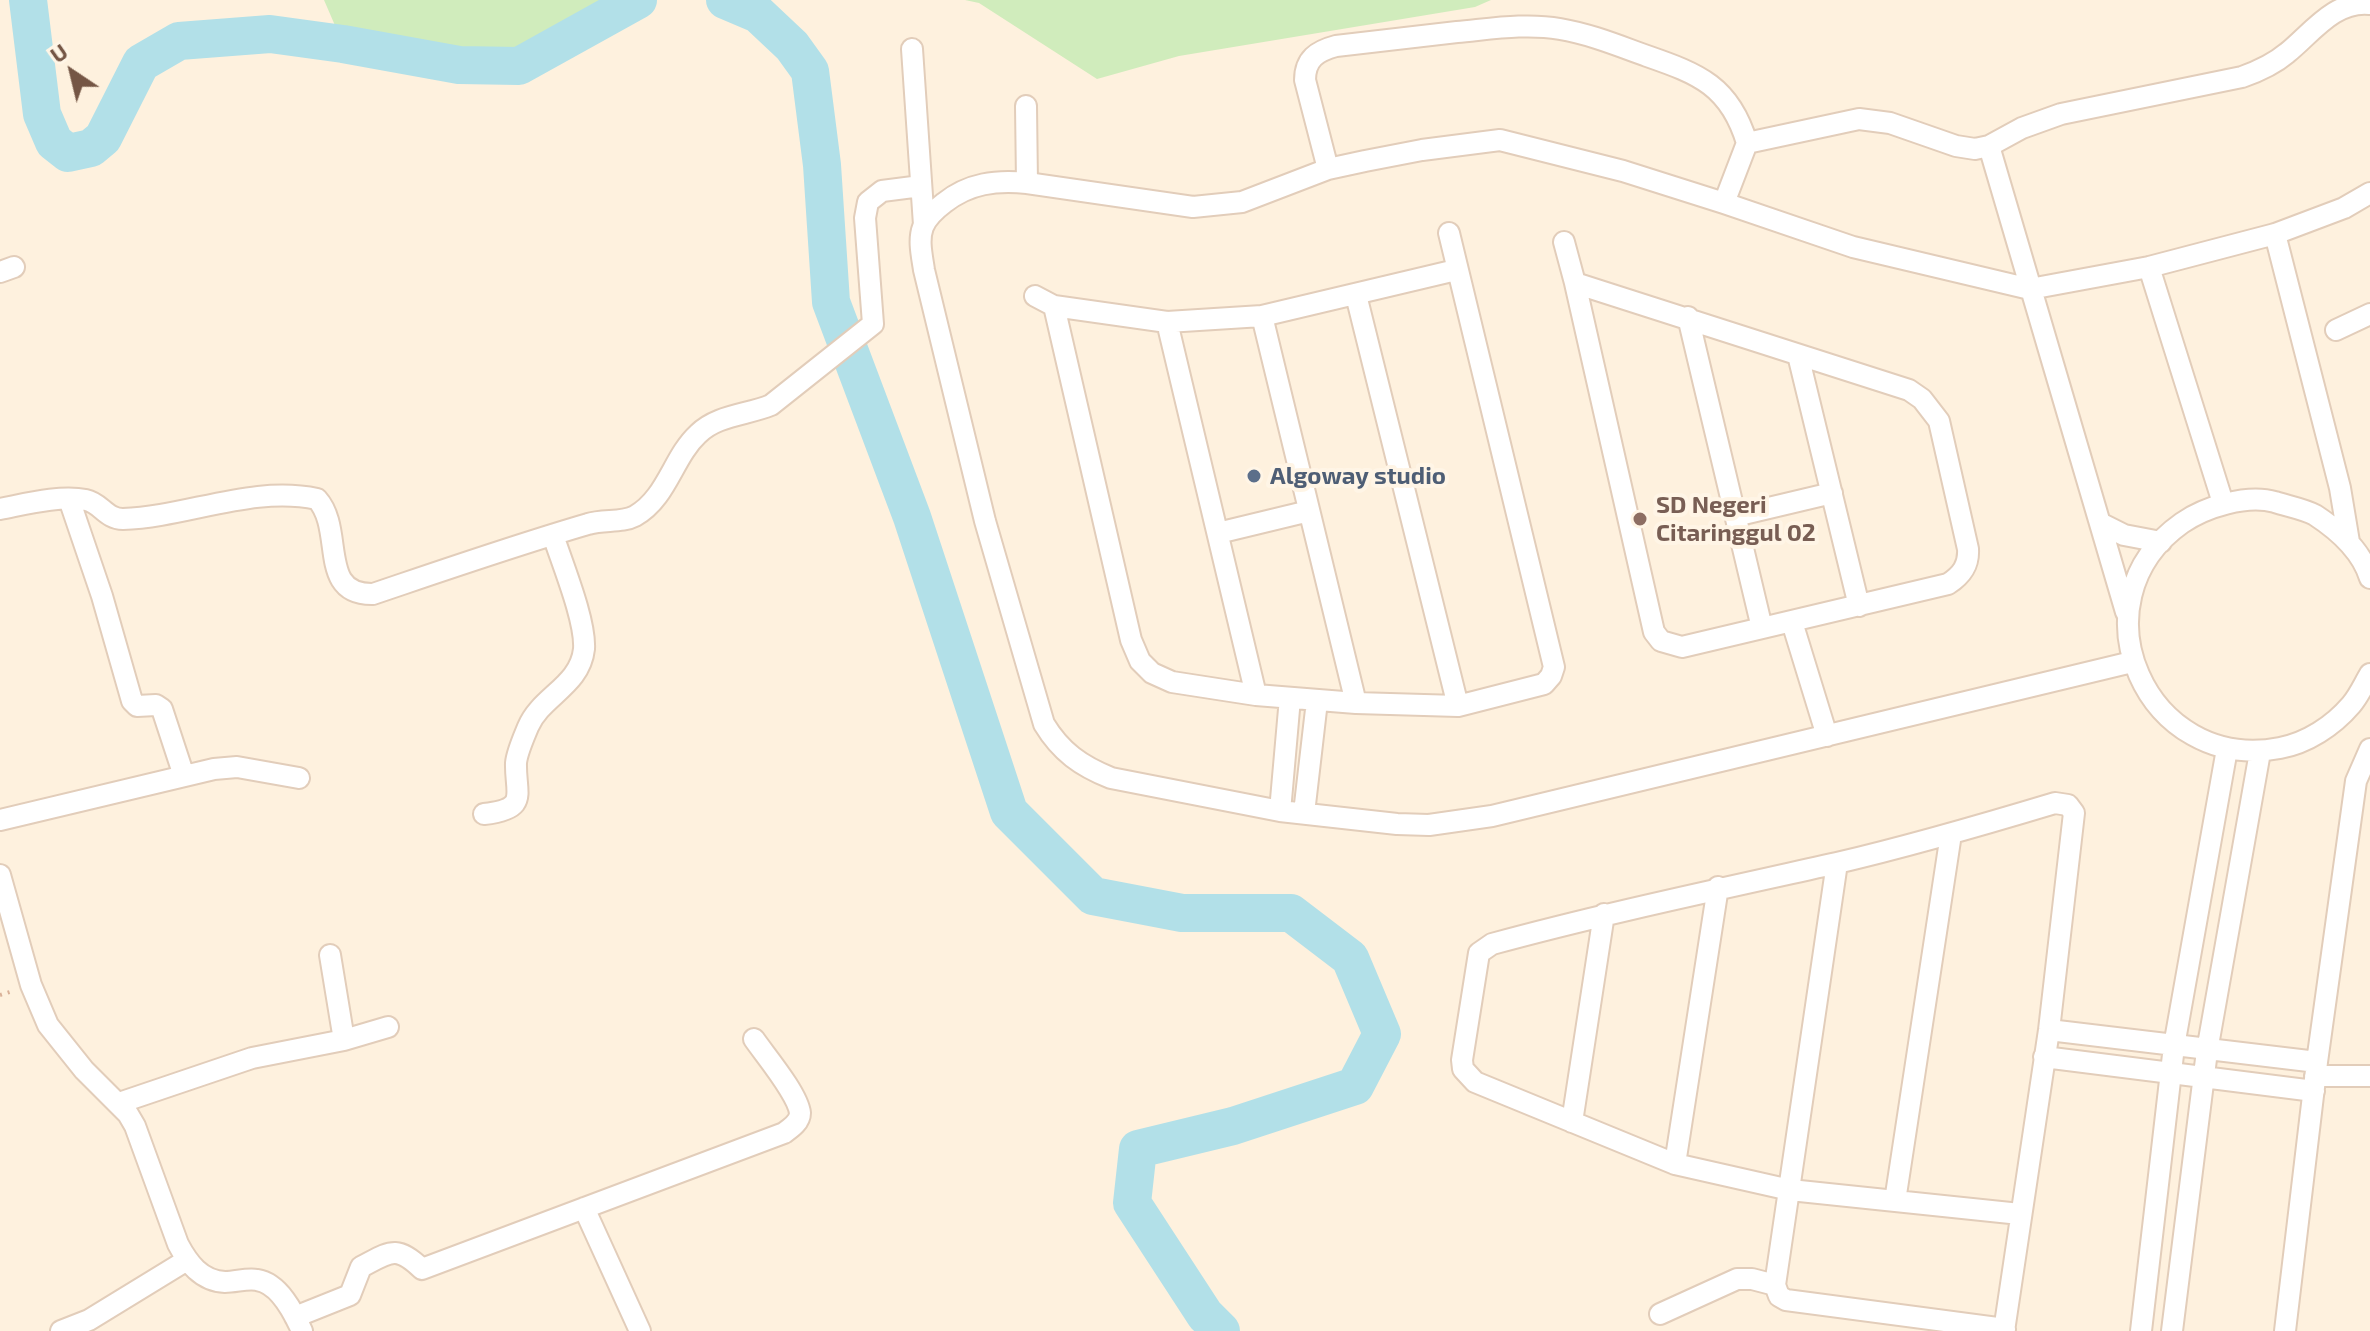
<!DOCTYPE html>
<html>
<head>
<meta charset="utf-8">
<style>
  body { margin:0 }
  #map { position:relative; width:2370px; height:1331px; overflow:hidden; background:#fef1de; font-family:"Exo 2",sans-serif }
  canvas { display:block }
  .north { position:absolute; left:32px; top:32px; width:80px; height:80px; -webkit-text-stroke:6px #fff5e6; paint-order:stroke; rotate:325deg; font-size:22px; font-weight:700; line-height:32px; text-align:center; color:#755645 }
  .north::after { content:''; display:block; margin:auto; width:28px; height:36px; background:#755645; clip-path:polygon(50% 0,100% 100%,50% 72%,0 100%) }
</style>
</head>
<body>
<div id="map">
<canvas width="2370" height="1331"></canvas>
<div class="north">U</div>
</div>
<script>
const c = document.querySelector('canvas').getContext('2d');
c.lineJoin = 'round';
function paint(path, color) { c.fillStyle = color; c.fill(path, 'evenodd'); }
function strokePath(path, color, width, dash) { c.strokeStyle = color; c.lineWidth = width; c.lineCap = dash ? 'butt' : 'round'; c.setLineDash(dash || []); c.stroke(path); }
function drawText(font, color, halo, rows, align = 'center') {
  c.font = font + ' "Exo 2",sans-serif'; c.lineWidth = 8; c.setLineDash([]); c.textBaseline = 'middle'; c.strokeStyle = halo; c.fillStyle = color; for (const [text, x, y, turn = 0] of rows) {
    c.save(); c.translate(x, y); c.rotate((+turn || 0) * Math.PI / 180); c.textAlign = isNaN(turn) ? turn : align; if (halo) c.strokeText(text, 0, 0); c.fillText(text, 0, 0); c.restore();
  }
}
paint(new Path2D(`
  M324,0H638L519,66C460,68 402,54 343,44Z
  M965,0H1491L1475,7L1179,56L1097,79L979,3Z`), '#d0ecbc');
strokePath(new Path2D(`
  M28,0L42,114L54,142L68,153L91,148L103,138L141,63L179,41L270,34L343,44L459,65L519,66L638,0
  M725,0L758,14L792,46L810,71L822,165L831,302L912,517L1009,812L1093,896L1182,913H1291L1350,958L1382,1034L1355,1086L1233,1126L1138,1149L1132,1203L1205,1315L1221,1331`), '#b2e0e8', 38);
const minor = new Path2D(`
  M912,49L924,225
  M1026,106L1027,183
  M1747,143L1859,119L1890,123L1956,146L1975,149L1989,146L2022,128L2061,114L2242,77C2259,71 2274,64 2287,53C2311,34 2334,0 2370,4
  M1989,146L2126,612
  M1328,169L1305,80C1305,59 1317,51 1336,46C1376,41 1417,37 1457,32C1491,29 1526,23 1560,29C1590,34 1619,46 1647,56C1699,74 1730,86 1747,143L1724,203
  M2275,234L2340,488L2349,542
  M1564,242L1575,283L1909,390L1922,399L1939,421L1968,549C1969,565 1962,575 1948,584L1682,647L1661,641L1654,632L1575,283
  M2149,267L2223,503
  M0,272L14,267
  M1356,295L1458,706
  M1035,296L1054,306L1167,322L1262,316L1456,270
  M1054,306L1131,640L1140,661L1152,673L1172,682L1256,695L1356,703L1458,706L1544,684L1551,676L1554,667L1449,233
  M1262,316L1356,703
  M1688,317L1762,628
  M1167,322L1256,695
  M2336,330L2370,314
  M1798,355L1859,606
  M69,499L102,596L132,701L137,706L156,705L162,709L184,776
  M0,509C26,504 59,495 86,500C101,503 106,519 123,519C187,517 253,485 317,499C345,530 317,595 373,594C444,570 516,545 588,524C603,519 622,523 635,516C667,498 673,457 698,434C717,415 747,415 771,405L873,324L865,218L868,202L882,191L921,186
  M1735,516L1832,493
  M2100,523L2124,535L2161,542
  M1218,533L1309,511
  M2370,578C2362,552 2338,530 2315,515C2304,509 2287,506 2275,502C2247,494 2205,507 2182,523C2070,602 2147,774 2280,748C2307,743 2333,726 2351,705C2359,696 2364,684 2370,674
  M1792,622L1827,736
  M2132,662L1492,816L1429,825L1397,824L1280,811L1111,778C1081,766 1061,752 1044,724L985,521L924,270C922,256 918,240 923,227C927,217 936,209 944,203C969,183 996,180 1027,183L1193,207L1242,202L1328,169L1365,161L1422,150L1500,140L1623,171L1724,203L1853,247L2030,289L2149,267L2275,234L2344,208L2370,193
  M1280,811L1290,698
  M1304,813L1317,701
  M484,814C530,809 515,794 516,763C517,752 524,737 528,727C541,696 580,686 584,649C586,621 562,563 553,535
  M0,820L214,769L237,767L299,778
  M1837,863L1775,1285L1779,1296L1786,1300L2005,1329
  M0,875L31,985L48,1025L84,1070L128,1114L135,1126L178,1244C188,1263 201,1281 225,1282C236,1282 247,1278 257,1280C279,1283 294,1313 302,1331
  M330,955L344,1040
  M2049,1030L2317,1062
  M2044,1057L2314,1091
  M2315,1076H2370
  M119,1103L252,1058L344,1040L388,1027
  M1572,1122L1604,914
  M1675,1164L1718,887
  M1895,1201L1951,834
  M584,1208L640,1331
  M1660,1314L1737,1279H1752L1775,1285
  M295,1317L350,1295L361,1267C390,1252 396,1244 422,1269L784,1133C791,1128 800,1122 800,1113C798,1094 765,1055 754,1039
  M61,1331L89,1320L187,1260
  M2004,1331L2049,1030L2074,813L2068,805L2055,803C1982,825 1910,846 1837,863C1721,889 1606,913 1492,944L1479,953L1462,1060L1463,1069L1475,1082L1675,1164L1790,1190L2020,1214
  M2141,1331L2174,1046L2227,749
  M2172,1331L2207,1051L2260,752
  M2285,1331L2317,1062L2356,781L2370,749`);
strokePath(minor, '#e2cdba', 24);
strokePath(new Path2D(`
  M0,995L13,991`), '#d9b198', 4, [2, 6]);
strokePath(minor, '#fff', 20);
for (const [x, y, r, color] of [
  [1254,476,8,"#5c6f8a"],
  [1640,519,8,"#8d6e63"]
]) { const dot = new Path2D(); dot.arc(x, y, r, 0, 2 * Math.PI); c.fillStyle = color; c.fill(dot); strokePath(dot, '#fff5e6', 3); }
drawText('bold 24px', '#4e5e75', '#fff5e6', [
  ["Algoway studio",1270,476]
], 'left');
drawText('bold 24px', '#785e54', '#fff5e6', [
  ["SD Negeri",1656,505],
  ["Citaringgul 02",1656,533]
], 'left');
</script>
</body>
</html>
